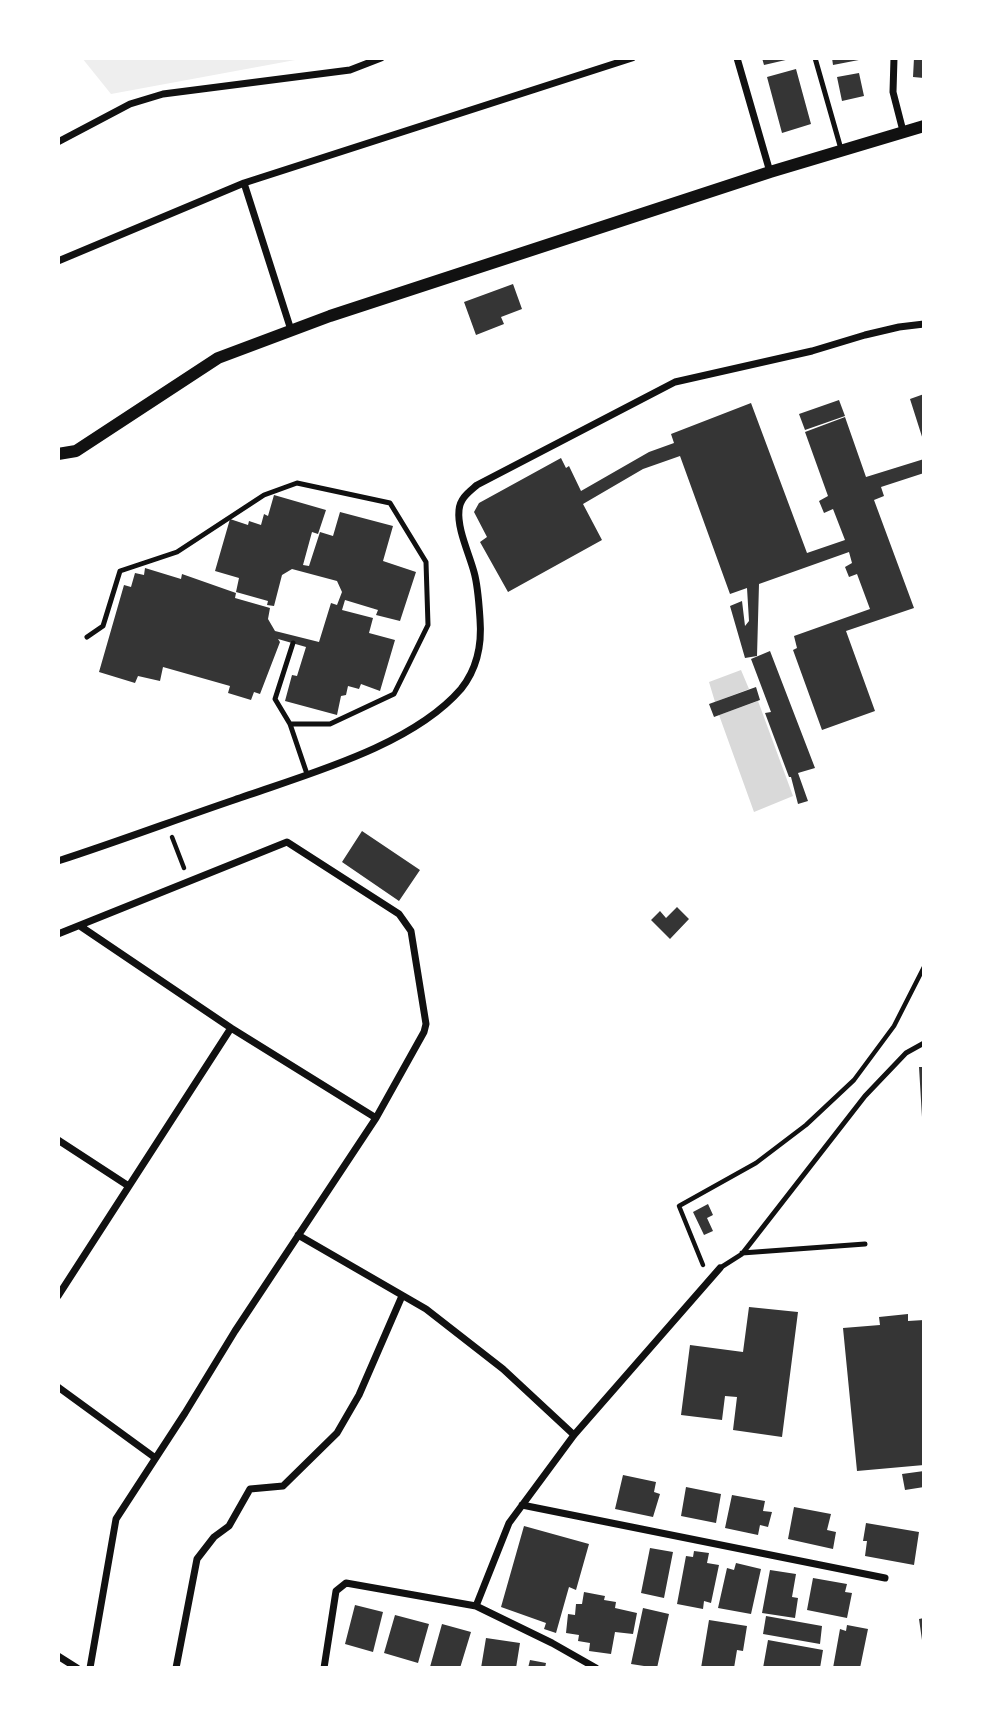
<!DOCTYPE html>
<html>
<head>
<meta charset="utf-8">
<style>
  body { margin:0 }
  #map { position:relative; width:982px; height:1726px; overflow:hidden; background:#fff; font-family:Helvetica,sans-serif }
  canvas { display:block }
  .frame { position:absolute; inset:0; border:60px solid #fff; pointer-events:none }
</style>
</head>
<body>
<div id="map">
<canvas width="982" height="1726"></canvas>
<div class="frame"></div>
</div>
<script>
const c = document.querySelector('canvas').getContext('2d');
c.lineJoin = 'round';
function paint(path, color) { c.fillStyle = color; c.fill(path, 'evenodd'); }
function strokePath(path, color, width, dash) { c.strokeStyle = color; c.lineWidth = width; c.lineCap = dash ? 'butt' : 'round'; c.setLineDash(dash || []); c.stroke(path); }
paint(new Path2D(`
  M82,58H306L111,94Z`), '#eee');
paint(new Path2D(`
  M741,670L749,689L715,702L709,682Z
  M758,701L793,796L754,812L719,715Z`), '#d9d9d9');
paint(new Path2D(`
  M762,58H790V59L764,65Z
  M832,58H864V59L833,65Z
  M914,58H924V78L913,77Z
  M796,69L811,124L782,133L767,77Z
  M859,73L864,96L842,101L837,77Z
  M513,284L522,309L501,317L504,324L476,335L464,302Z
  M924,394V443L910,399Z
  M839,400L845,416L805,430L799,414Z
  M751,403L807,553L845,540L833,509L824,513L819,501L828,496L805,432L845,417L866,477L924,459V473L881,487L884,496L874,500L914,608L846,631L875,711L822,730L793,650L797,648L794,636L870,609L857,574L849,577L845,567L852,563L849,552L759,584L757,656L745,658L730,606L742,601L745,626L749,621L747,588L730,594L680,456L643,469L583,504L602,540L508,592L480,542L487,537L474,512L479,503L561,458L566,468L569,466L581,491L649,452L674,443L671,434Z
  M274,495L326,510L318,534L312,532L303,565L309,566L320,532L333,536L340,512L393,526L383,561L416,572L400,621L376,615L378,610L345,600L342,610L373,618L369,633L395,640L380,691L361,684L359,689L348,686L346,695L341,696L337,715L285,701L292,675L297,676L306,647L278,639L280,642L260,694L254,692L251,700L228,693L230,686L163,667L160,681L138,676L135,683L99,672L124,585L131,587L135,573L144,575L145,568L181,579L182,574L236,593L235,598L270,608L268,619L275,631L319,642L331,603L337,605L342,592L337,581L292,569L282,575L274,606L267,605L268,601L236,592L239,578L215,571L230,519L248,525L249,521L261,525L264,514L268,516Z
  M770,651L815,768L798,773L808,801L798,804L791,777H789L765,713L771,712L751,659Z
  M756,687L760,700L714,717L709,704Z
  M362,831L420,870L399,901L342,862Z
  M677,907L689,919L670,939L651,920L660,911L666,918Z
  M919,1067H924V1116L922,1117Z
  M708,1204L713,1215L707,1218L713,1231L704,1235L693,1212Z
  M749,1307L798,1312L782,1437L733,1430L737,1397L725,1396L722,1420L681,1415L690,1345L743,1352Z
  M908,1314V1321L924,1320V1465L857,1471L843,1328L880,1325L879,1317Z
  M924,1471V1487L905,1490L902,1474Z
  M623,1475L656,1482L654,1492L660,1494L653,1517L615,1509Z
  M686,1487L721,1494L716,1523L681,1516Z
  M732,1495L765,1501L763,1511L772,1512L768,1527L760,1525L758,1535L725,1528Z
  M794,1507L831,1514L827,1530L836,1532L833,1549L788,1539Z
  M866,1523L919,1532L914,1565L865,1556L867,1541H863Z
  M524,1526L589,1544L576,1590L569,1587L567,1594L556,1633L544,1629L546,1623L501,1607Z
  M650,1548L673,1552L664,1598L641,1593Z
  M694,1551L709,1553L707,1563L719,1565L711,1603L704,1601L703,1609L677,1604L686,1556L693,1557Z
  M736,1563L761,1569L751,1614L718,1608L727,1568L734,1570Z
  M770,1570L796,1574L792,1597L798,1598L795,1618L762,1613Z
  M813,1578L847,1584L845,1592L852,1593L847,1618L807,1610Z
  M584,1592L605,1596L604,1600L616,1602L615,1608L637,1613L633,1634L615,1632L611,1654L589,1651L590,1643L578,1641L579,1635L566,1633L568,1614L575,1615L576,1604H582Z
  M355,1605L383,1612L373,1652L345,1644Z
  M643,1608L669,1614L657,1668L631,1664Z
  M395,1615L429,1624L418,1663L384,1653Z
  M766,1616L822,1626L820,1644L763,1634Z
  M924,1618V1647H923L919,1619Z
  M709,1620L747,1626L743,1651L737,1650L734,1668H701Z
  M442,1624L471,1632L460,1668L430,1667Z
  M847,1625L868,1629L860,1668H833L840,1629L846,1631Z
  M486,1638L520,1643L516,1668H481Z
  M768,1640L823,1650L820,1668H763Z
  M530,1660L546,1663L545,1668H528Z`), '#353535');
strokePath(new Path2D(`
  M172,837L184,868
  M703,1265L679,1206L756,1163L806,1125L854,1080L894,1026L924,967`), '#111', 4.5);
strokePath(new Path2D(`
  M815,58L841,149
  M87,637L103,626L120,571L177,552L264,495L297,483L390,503L426,562L428,625L394,694L330,724H290
  M293,643L275,699L290,724L307,774
  M742,1253L865,1244
  M720,1268L742,1254L865,1096L906,1053L924,1043`), '#111', 5);
strokePath(new Path2D(`
  M737,58L770,172
  M894,58L893,92L903,131
  M58,142L130,104L163,94L350,70L381,58
  M244,183L291,330
  M58,261L244,183L632,58
  M58,861C117,842 175,820 234,800C304,775 411,747 461,689C477,669 482,644 480,619C479,604 478,586 474,572C469,553 457,529 459,510C460,498 469,492 477,485L675,382L812,351L865,335L899,327L924,324
  M80,926L231,1028L376,1118
  M58,934L287,842L399,914L411,931L426,1024L424,1032L376,1118L235,1331L185,1413L116,1519L90,1668
  M58,1140L127,1185
  M298,1235L426,1309L503,1369L574,1435
  M58,1296L231,1028
  M58,1387L154,1457
  M522,1505L885,1578
  M476,1606L509,1523L574,1435L720,1268
  M58,1656L77,1668
  M176,1668L197,1559L214,1537L229,1526L250,1489L283,1486L337,1433L359,1395L402,1296
  M324,1668L336,1591L346,1583L476,1606L552,1643L596,1668`), '#111', 7);
strokePath(new Path2D(`
  M58,454L76,451L218,358L330,316L770,172L924,126`), '#111', 12);
</script>
</body>
</html>
